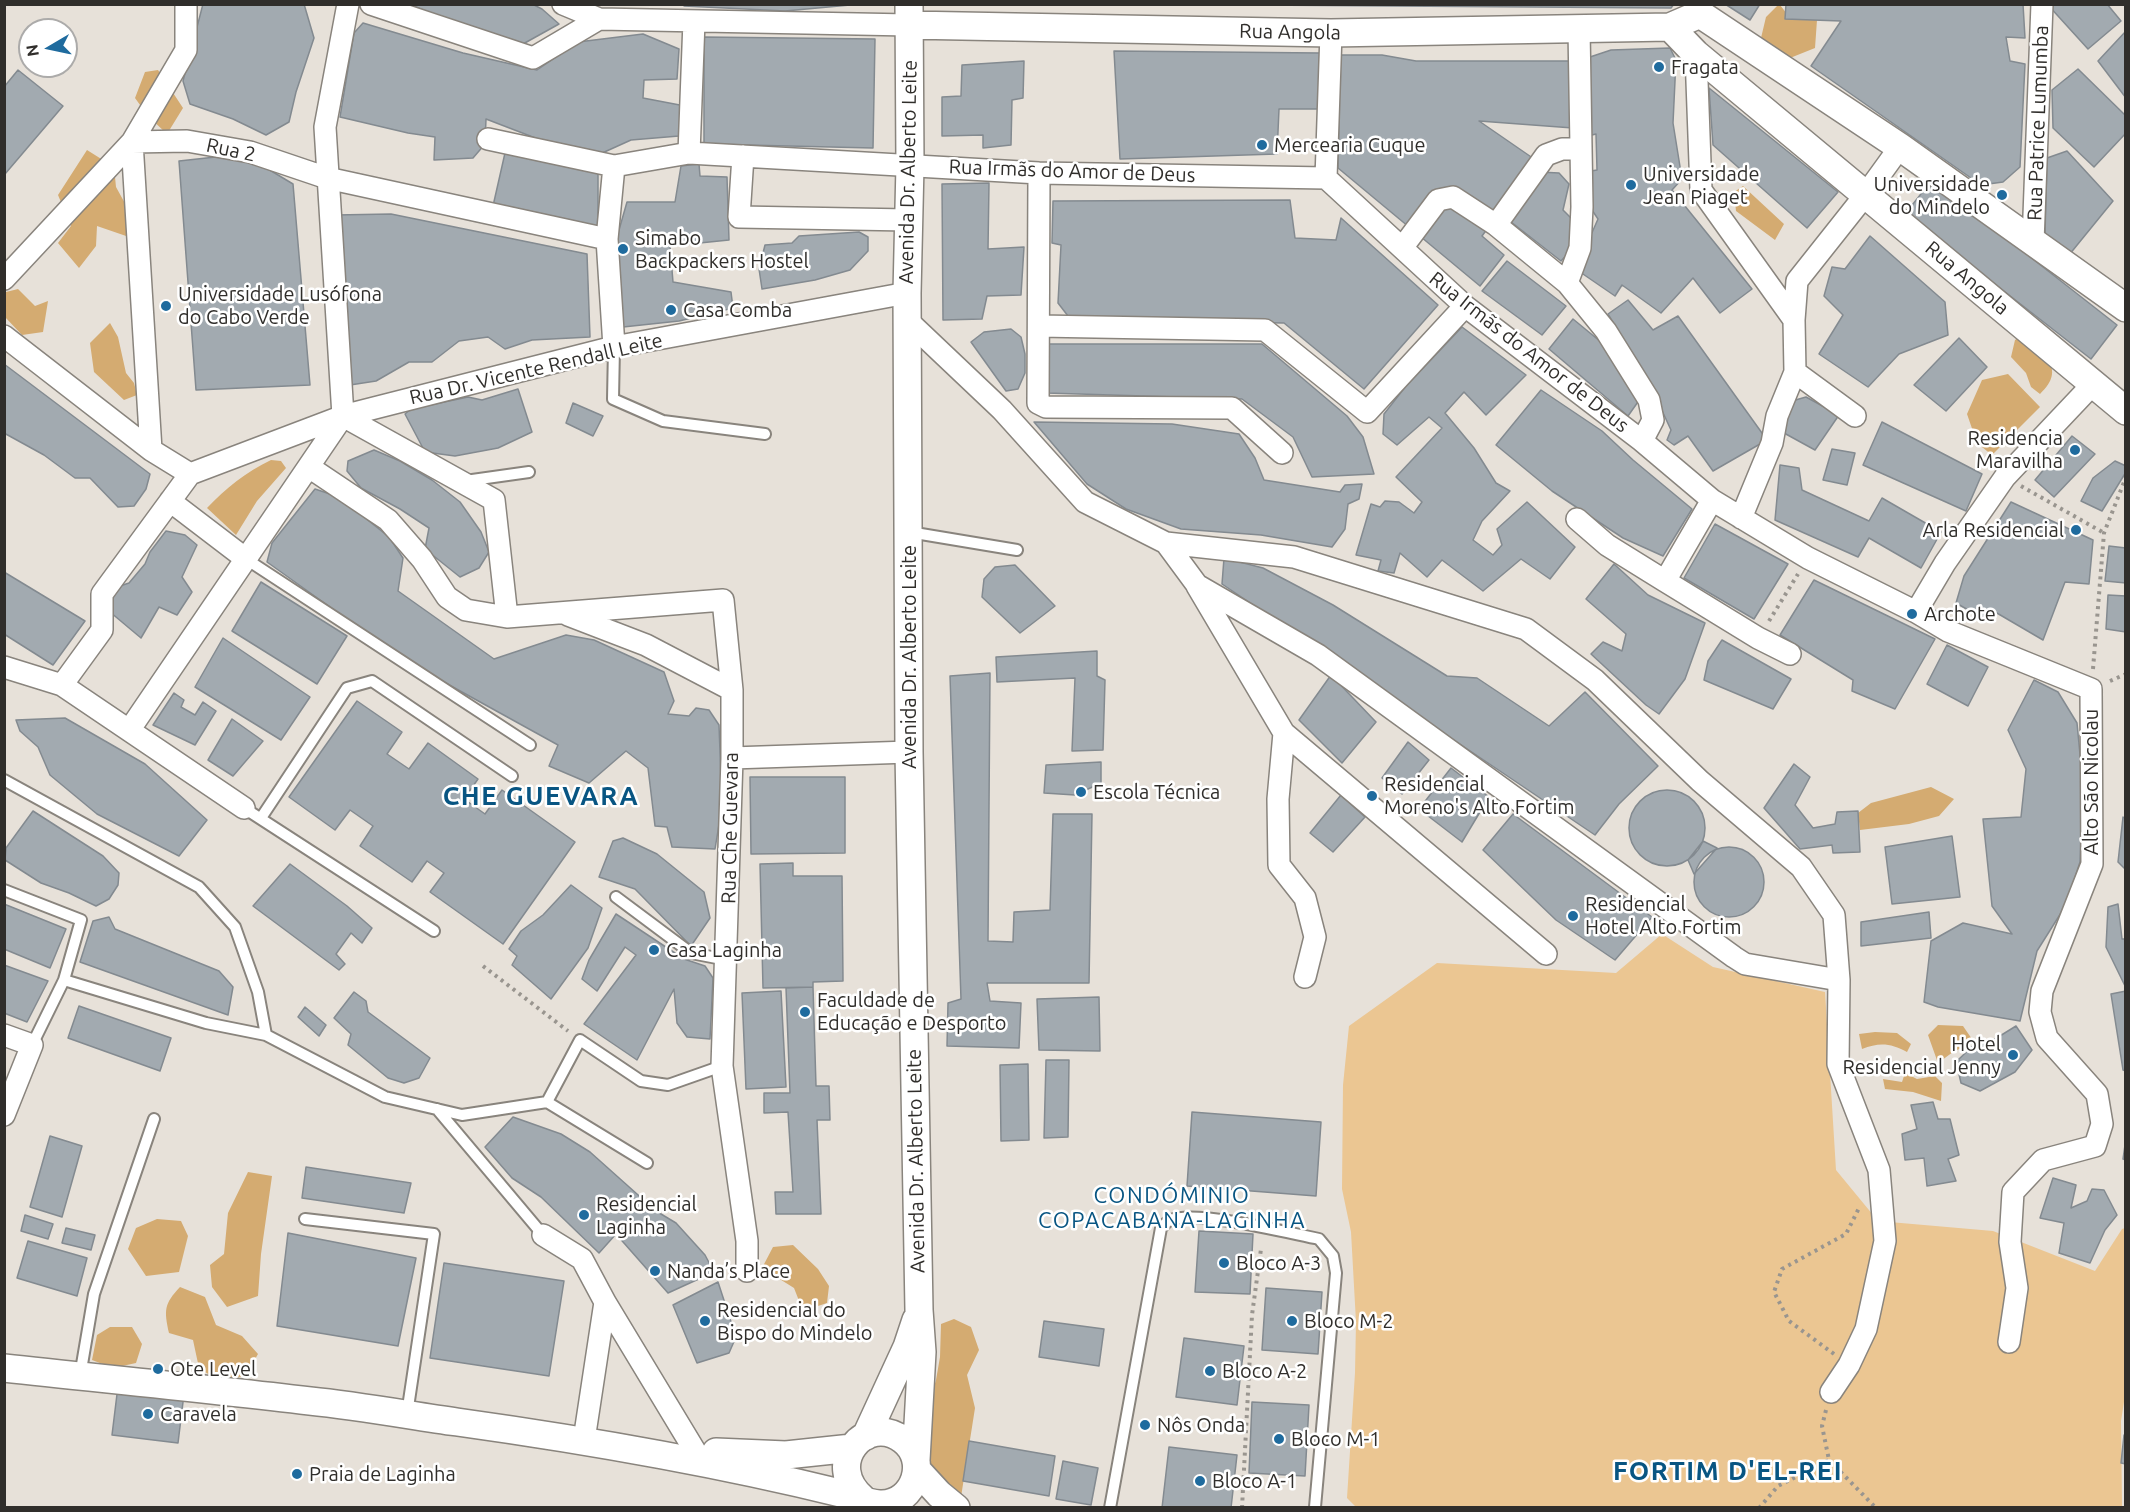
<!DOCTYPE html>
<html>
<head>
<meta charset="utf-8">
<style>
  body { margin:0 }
  #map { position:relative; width:2130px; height:1512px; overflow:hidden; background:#e7e1d9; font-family:Ubuntu,sans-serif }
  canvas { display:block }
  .frame { position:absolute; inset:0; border:6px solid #302e2b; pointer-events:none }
  .north { position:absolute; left:18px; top:18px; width:60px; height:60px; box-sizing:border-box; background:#fff; border:2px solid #acabaa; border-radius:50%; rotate:261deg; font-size:16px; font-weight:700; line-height:24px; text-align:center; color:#302e2b }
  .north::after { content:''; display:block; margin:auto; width:21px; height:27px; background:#1f6b9e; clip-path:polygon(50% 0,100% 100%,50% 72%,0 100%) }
</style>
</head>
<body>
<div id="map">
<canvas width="2130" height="1512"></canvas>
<div class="frame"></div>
<div class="north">N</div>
</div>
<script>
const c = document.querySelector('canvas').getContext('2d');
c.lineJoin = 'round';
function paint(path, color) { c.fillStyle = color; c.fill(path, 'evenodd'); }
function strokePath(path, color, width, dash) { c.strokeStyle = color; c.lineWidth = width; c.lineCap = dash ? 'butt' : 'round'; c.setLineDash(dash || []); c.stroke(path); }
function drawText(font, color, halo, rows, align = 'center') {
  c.font = font + ' Ubuntu,sans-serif'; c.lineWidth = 5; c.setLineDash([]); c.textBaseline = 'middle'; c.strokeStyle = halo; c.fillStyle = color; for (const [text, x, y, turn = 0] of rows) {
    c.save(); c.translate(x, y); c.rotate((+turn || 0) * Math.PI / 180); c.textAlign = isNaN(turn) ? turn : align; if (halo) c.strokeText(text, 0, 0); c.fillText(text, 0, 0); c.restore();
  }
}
paint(new Path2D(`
  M1662,934L1713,967L1825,992L1836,1170L1878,1221L1993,1231L2095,1271L2122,1229L2125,1228L2126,1389L2121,1421L2122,1507L1357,1508L1347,1498L1355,1373L1356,1322L1351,1232L1342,1189L1343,1085L1349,1026L1437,963L1616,973Z`), '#ebc692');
paint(new Path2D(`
  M1778,5H1780L1791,19L1817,20L1815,48L1790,58L1761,38L1766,17Z
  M158,70L183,108L167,134L148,116L135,98L145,72Z
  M87,150L114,167L116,187L127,207L129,237L97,226L96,246L79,268L58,243L71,226L58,195Z
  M1743,186L1784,224L1775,240L1736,211L1734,192Z
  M18,289L35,306L48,301L43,332L22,335L5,317L6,292Z
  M110,323L118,337L126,373L134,383L137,395L124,400L94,372L90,343Z
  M2022,335C2042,353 2068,368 2040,394L2031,387L2026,373L2011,357L2015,340Z
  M2008,374L2040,407L1992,455L1977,443L1967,414L1982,380Z
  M271,460L281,461L286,468L257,501L236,535L207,508C226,488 246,472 271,460Z
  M1931,787L1954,799L1939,816L1909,824L1860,830L1858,813L1871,803Z
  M1938,1025L1963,1026L1974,1042L1953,1052L1938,1063L1928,1035Z
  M1875,1032L1897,1033L1911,1044L1907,1052C1891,1043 1879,1042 1862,1049L1859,1034Z
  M1905,1073L1917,1079L1935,1076L1942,1083L1941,1101L1913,1092L1885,1089L1883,1079L1902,1082Z
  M248,1172L272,1176L261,1254L258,1296L227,1307L212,1287L210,1265L224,1254L228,1213Z
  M157,1219L181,1221L188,1236L179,1272L146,1276L128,1249L136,1228Z
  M793,1245L818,1269L829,1286L827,1303L803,1311L794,1288L762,1268L773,1247Z
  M180,1287L205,1297L216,1325L242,1336L258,1354L246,1375L222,1383L199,1368L193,1340L169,1333C164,1310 164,1304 180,1287Z
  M954,1319L971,1327L979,1350L967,1375L975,1408L961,1497L931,1470V1445L926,1414L936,1380L940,1357L941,1324Z
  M110,1327H132L142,1344L136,1363L113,1368L92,1360L97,1335Z`), '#d4ab71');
const building = new Path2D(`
  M203,4H304L314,38L296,92L289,122L266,135L233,119L190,104L183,81Z
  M409,4H532L542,9L559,24L523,44L437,16Z
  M683,4H861L785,11L684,6Z
  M1116,4H1674L1671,8Z
  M1725,4H1760L1750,20Z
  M1786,4H2023L2025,38L2006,37L2010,61L2025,64L2020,167L2003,182L1981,185L1811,66L1841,21L1785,19Z
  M2107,4L2121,21L2088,49L2048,5Z
  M363,23L463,53L537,70L578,42L643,34L679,49L677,79L644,80L643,98L685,106L679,136L631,140L600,154L551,144L486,119L485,144L473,158L434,160L435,137L408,133L340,117L354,33Z
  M2126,31V98L2098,61Z
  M704,37L875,39L873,148L704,144Z
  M1670,48L1676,60L1673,123L1682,179L1672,190L1752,289L1720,313L1693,278L1661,313L1622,285L1615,296L1580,272L1587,244L1598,219L1584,198L1585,172L1597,170L1596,134L1588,136L1584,59L1611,50Z
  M1114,51L1320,53L1319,109H1279L1277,154L1120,159Z
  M1340,55H1382L1416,61H1573V128L1479,121L1537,161L1482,236L1504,255L1480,286L1338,168Z
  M1024,61L1023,98L1012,100L1011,145L983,148V135L942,136V97L961,96L962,65Z
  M2078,69L2126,116V133L2094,167L2053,128L2052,90Z
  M18,70L63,106L5,174L4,87Z
  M1709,88L1838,192L1807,228L1713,145Z
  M2067,151L2113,201L2069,255L2045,234L2047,158Z
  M505,153L598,173V227L493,206Z
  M243,154L293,184L310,385L196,390L179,161Z
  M699,164L700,176L727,177L729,240L670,246L673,282L731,292L733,308L679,321L623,327L617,237L627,202H675L681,166Z
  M1539,172L1559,173L1569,184L1563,210L1573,220L1572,249L1561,261L1506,218Z
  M1932,180L2117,325L2091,359L1905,214Z
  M989,183L988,249L1024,247L1021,295L987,296L982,319L943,320L942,184Z
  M1290,200L1295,238L1336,240L1341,218L1438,305L1364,389L1284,323L1105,320L1068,316L1058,303L1061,245L1052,243L1053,201Z
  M391,214L587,254L590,337L532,340L505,349L488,337L459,341L432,362H409L376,381L350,385L335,215Z
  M859,232L868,237V251L850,270L815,280L762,289L759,269L765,245L792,243L799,236Z
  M1870,236L1945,302L1948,335L1899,354L1868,387L1819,354L1843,315L1824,296L1832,267L1845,269Z
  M1507,261L1566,306L1542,335L1482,291Z
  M1628,300L1653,330L1678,316L1767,440L1713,471L1688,436L1674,445L1667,440L1671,430L1652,389L1608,314Z
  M1573,319L1607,347L1640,399L1628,416L1549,349Z
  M1462,327L1526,375L1486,415L1464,392L1445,413L1474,448L1496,483L1510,491L1482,521L1473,540L1493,555L1502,545L1497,529L1527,502L1575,547L1550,579L1521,559L1483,591L1442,560L1427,577L1400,553L1394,573L1378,571L1381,560L1356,555L1371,504L1380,507L1385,501L1399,502L1414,513L1422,502L1396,477L1442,428L1429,417L1397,445L1383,434L1384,414L1406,386Z
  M1011,329L1021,337L1025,354V373L1018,389L1006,391L971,342L984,332Z
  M1959,338L1987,367L1946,411L1914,385Z
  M1049,344H1262L1347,416L1363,437L1374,474L1312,477L1293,437L1242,399L1046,393Z
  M4,364L150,474L146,489L134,506L118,507L90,478H75L44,455L4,433Z
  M518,389L532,432L498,448L455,456L425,452L405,414L411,409L468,397L482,400Z
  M1541,390L1602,431L1633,460L1692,509L1663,556L1623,538L1552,491L1496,445Z
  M1806,397L1839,415L1815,450L1784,433L1786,414L1792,401Z
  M573,403L603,416L593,436L566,423Z
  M1034,422L1172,424L1239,434L1255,458L1264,480L1340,492L1345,485L1362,484L1359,499L1348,504L1345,529L1332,547L1261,535L1181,529L1126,509L1087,484Z
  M1882,422L1982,474L1966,511L1863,465Z
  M2072,436L2095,454L2054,497L2035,480Z
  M1832,449L1855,453L1847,485L1823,480Z
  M374,450L400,461L432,480L460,502L481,532L489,552L479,568L460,577L425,549L429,528L400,509L361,488L347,471L348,461Z
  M2115,461L2126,466V472L2102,511L2081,501L2093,478Z
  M1780,465L1799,468L1802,490L1869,521L1882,498L1941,532L1921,568L1869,538L1858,557L1775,520Z
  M315,489L339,497L389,537L403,558L398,591L494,659L566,635L594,640L664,672L674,701L668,714L689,716L696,708L709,710L719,725L722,806L715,849L672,847L667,827L655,826L648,768L626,751L589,783L549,766L558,745L404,660L267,562L272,543Z
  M2011,502L2093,540L2089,584L2065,582L2043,640L1990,609L1984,619L1956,603L1964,576Z
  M1715,524L1788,564L1754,619L1684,578Z
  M166,531L185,535L197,545L182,577L192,592L177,615L159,607L141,638L110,612L112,597L120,586L129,583L145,564L150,552Z
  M2109,546L2126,548V583L2105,581Z
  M1224,558L1263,568L1333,605L1447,676L1477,678L1549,726L1585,692L1658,766L1619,804L1595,835L1222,584Z
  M1614,564L1648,595L1705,623L1685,679L1659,714L1646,705L1591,654L1603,642L1622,651L1626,634L1586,599Z
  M1015,565L1055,606L1020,633L982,597L984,579L995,567Z
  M4,572L85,621L53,665L4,634Z
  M1814,580L1935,639L1895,709L1852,691L1853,680L1780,635Z
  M261,582L347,636L317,684L232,631Z
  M2108,595L2126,596V632L2106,629Z
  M223,638L310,697L281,740L195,687Z
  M1722,640L1791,679L1773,709L1704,680L1708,661Z
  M1947,645L1988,667L1968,706L1927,684Z
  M1097,651V676L1105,680L1103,750L1072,751L1075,678L997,682L996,657Z
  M990,673L988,941L1013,942L1014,912L1050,910L1053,814H1092L1089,983H987L990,1001L1021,1003L1019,1048L947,1046L948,1003L961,999L950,676Z
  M1331,675L1376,722L1342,763L1299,720Z
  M2034,680L2058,692L2077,723L2083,786L2080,862L2066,905L2037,951L2020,1021L1938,1007L1924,1002L1931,941L1963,923L2012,934L1992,906L1983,819L2021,817L2026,769L2008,730Z
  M174,693L184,700L181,707L195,715L203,702L216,711L195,745L153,725Z
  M357,701L402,732L387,754L409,769L428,743L478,779L464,799L485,814L502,790L575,842L503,944L430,892L444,873L427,861L412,882L360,846L373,826L350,810L335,830L289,797Z
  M65,718L145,764L207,820L179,856L97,814L50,775L38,747L20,731L16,720Z
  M232,719L263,741L233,776L208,760Z
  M1408,742L1429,760L1402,794L1382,778Z
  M1101,762V783L1075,795L1044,793L1046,765Z
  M1794,764L1810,777L1795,805L1813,828L1835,824L1837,812L1858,811L1860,852L1833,853L1832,845L1800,849L1764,808Z
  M1451,768L1489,797L1462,842L1419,809Z
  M750,777H845V853L751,854Z
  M1629 828a38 38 0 1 1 76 0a38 38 0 1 1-76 0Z
  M1341,795L1365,817L1333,852L1310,833Z
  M33,811L103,856L119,873L118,885L109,899L96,906L69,893L41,883L5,860L6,848Z
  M1513,814L1652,917L1615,960L1556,920L1483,850Z
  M2123,817L2126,819V870L2118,862Z
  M1952,836L1960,897L1892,904L1885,847Z
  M623,838L657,854L704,892L710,918L691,946L635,889L599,877L613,841Z
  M1703,841L1717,848L1694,874L1688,860Z
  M1694 882a35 35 0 1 1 70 0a35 35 0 1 1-70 0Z
  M793,863V876H842L843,981L813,982V987L763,988L760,864Z
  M290,864L347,906L372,928L362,943L351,933L336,954L345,964L339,970L253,906Z
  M571,885L602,908L588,948L551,999L512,965L517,956L509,949L521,931L543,915Z
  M4,904L66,929L50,968L4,949Z
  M2118,904L2122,939H2126V988L2106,947L2108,907Z
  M1929,912L1931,938L1861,946V922Z
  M616,914L684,959L705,966L713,978L710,1039L687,1037L677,1023L674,989L637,1060L584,1024L636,955L625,947L597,991L582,979L589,960Z
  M109,917L115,929L219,971L233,987L228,1015L80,962L93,921Z
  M4,965L48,981L27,1022L4,1013Z
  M813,987L816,1086H829L830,1120H817L821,1214H776L775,1192H793L788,1112L764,1113V1093H790L786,988Z
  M781,991L786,1087L746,1089L742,993Z
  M2126,991V1071L2123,1070L2111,994Z
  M354,992L366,1001L368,1012L430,1058L419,1078L404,1083L388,1078L348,1045L351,1034L334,1018Z
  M1099,997L1100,1051L1039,1050L1037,999Z
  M79,1006L171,1038L160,1071L68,1038Z
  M305,1007L326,1025L319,1036L298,1017Z
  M2016,1026L2032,1050L2015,1072L1980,1091L1961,1083L1958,1070L1959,1059L1978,1041L1987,1044Z
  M1046,1060H1069L1068,1137L1044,1138Z
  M1028,1064L1029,1140L1001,1141L1000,1065Z
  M1933,1102L1938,1119H1950L1959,1155L1948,1159L1956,1181L1927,1186L1924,1158L1905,1160L1902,1134L1917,1129L1911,1105Z
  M1192,1112L1321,1122L1316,1196L1187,1186Z
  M513,1117L561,1134L590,1152L656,1211L676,1223L705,1255L714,1272L668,1293L616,1234L599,1253L541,1197L512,1178L485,1147Z
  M50,1136L82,1146L62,1217L30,1207Z
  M2126,1138V1160L2123,1159Z
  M306,1167L411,1183L404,1213L302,1198Z
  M2053,1178L2076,1185L2071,1208L2087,1201L2092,1189L2104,1190L2117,1215L2105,1230L2090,1263L2059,1253L2064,1223L2040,1218Z
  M25,1215L53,1224L48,1239L21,1231Z
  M66,1228L95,1235L91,1250L62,1243Z
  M1199,1231L1253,1234L1250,1294L1195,1292Z
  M288,1233L416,1258L398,1346L277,1326Z
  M28,1241L87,1258L77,1296L17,1278Z
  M444,1263L564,1281L549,1376L430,1358Z
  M718,1282L736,1337L729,1353L697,1363L673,1305Z
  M1266,1288L1322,1292L1318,1354L1262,1350Z
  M1044,1321L1104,1329L1099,1366L1039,1357Z
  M1184,1338L1244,1346L1237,1405L1176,1397Z
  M118,1386L184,1394L178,1443L112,1435Z
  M1252,1402L1309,1405L1305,1476L1249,1473Z
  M2124,1435H2126V1464L2121,1463Z
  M969,1441L1055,1456L1049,1496L963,1481Z
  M1169,1447L1237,1455L1231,1508H1162Z
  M1063,1461L1098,1468L1091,1505L1056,1499Z`);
paint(building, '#a2aab0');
strokePath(building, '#838a90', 1.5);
const service = new Path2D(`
  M614,347L613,399L663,421L765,434
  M465,481L529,472
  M909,532L1017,550
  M246,559L530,745
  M4,780L199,887L235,927L258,992L266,1035
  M244,808L434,931
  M261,818L347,688L372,681L512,776
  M4,890L81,920L64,980
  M616,897L691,953L727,960
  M32,1045L64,980L206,1023L266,1035L385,1097L462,1115L547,1102
  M437,1109L543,1235
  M647,1163L547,1102L580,1040L641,1081L668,1085L722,1066
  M305,1219L434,1234L407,1414
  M80,1376L94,1294L154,1119
  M1110,1508L1161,1228C1164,1225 1167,1221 1171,1220C1198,1210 1288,1233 1319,1239L1333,1256L1336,1273L1315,1507`);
const minor = new Path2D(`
  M371,4L533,58L599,19
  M563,4L599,19L909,25
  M1696,54L1701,190L1794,320
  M488,139L614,166
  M689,153L694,21
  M743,156L739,217L908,220
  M1039,173L1038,403L1046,407L1232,408L1282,453
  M1326,178L1331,33
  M1496,225L1546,155L1562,149H1580
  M2033,242L2042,4
  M1402,248L1438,200L1453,197L1496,225L1567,283L1606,331L1649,400L1653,420L1642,441
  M4,279L132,142L186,50V4
  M1567,283L1580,248L1582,207L1579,29
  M907,320L1002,410L1085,502L1166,543L1197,585L1318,655L1734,957L1745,964L1839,980L1838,1064L1879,1170L1885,1241L1866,1329L1849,1365L1831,1392
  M1039,326L1265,330L1367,412L1465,306
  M4,336L151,450L190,474
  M614,347L607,239L614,166L689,153L1039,173L1326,178L1465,306L1642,441L1712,500L1808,558L1916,612L1948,631L2091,689L2092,864L2042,991L2040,1012L2047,1038L2097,1094L2102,1124L2095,1146L2043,1160L2013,1192L2010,1242L2017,1288L2009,1342
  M343,416L494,500L507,617
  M1855,416L1795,372L1794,320L1797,281L1866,194L1900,147
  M151,450L132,142L187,141L250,152L327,178L607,239
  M309,467L388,520L422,559L447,597L466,610L507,617L723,600L732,690V758L722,1066L747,1241V1271
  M1712,500L1665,581L1758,638L1790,654
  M170,501L246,559
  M1741,518L1772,443L1777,416L1795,372
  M1577,519L1607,545L1665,581
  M1166,543L1294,557L1526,629L1595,680L1700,781L1801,867L1834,915L1839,980
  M1197,586L1284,733L1546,954
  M1916,612L1945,563L2005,477L2093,384
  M568,615L646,645L732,690
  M4,667L62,685L244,808
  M62,685L102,630V594L190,474L343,416L614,347L907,293
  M130,729L343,416L325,127L348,4
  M1284,733L1278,799L1279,865L1305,898L1315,937L1305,977
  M732,758L909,752
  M4,1035L32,1045L4,1115
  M543,1235L582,1259L605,1302
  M584,1440L605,1302L695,1451`);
const tertiary = new Path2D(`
  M909,4L910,165L907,293L909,752L919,1310L922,1352L916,1460
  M909,25L1331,33L1670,27L1700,14L1900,147L2126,308
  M1670,27L1696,54L2126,411
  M4,1368C106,1379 208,1389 310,1401C359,1406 408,1415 457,1422C586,1440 714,1462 840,1493C852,1496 871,1505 882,1504C915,1503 929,1460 903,1440C866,1412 822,1464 863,1499
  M866,1436L907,1347L916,1320
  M716,1452L786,1455L852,1448
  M917,1470L939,1494L956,1508`);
strokePath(service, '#89847d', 14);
strokePath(minor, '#89847d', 24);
strokePath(tertiary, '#89847d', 30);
strokePath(new Path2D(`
  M2021,486L2104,533
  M1769,621L1798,574
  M2093,669L2104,533L2126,477
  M2110,681L2126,674
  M483,966L568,1031
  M1834,1354L1789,1321L1774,1292L1782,1269L1846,1234L1860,1206
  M1826,1410L1822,1426L1829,1460L1876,1508
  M1242,1508L1252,1315L1261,1249
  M1759,1508L1778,1486L1829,1460`), '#99958f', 4, [3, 4.5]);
strokePath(service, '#fff', 10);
strokePath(minor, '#fff', 21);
strokePath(tertiary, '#fff', 27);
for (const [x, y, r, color] of [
  [1659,67,6,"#1f6b9e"],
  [1262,145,6,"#1f6b9e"],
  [1631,185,6,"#1f6b9e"],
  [2002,195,6,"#1f6b9e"],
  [623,249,6,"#1f6b9e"],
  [166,306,6,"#1f6b9e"],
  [671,310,6,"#1f6b9e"],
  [2075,450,6,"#1f6b9e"],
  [2076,530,6,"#1f6b9e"],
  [1912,614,6,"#1f6b9e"],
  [1081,792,6,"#1f6b9e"],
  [1372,796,6,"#1f6b9e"],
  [1573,916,6,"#1f6b9e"],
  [654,950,6,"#1f6b9e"],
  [805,1012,6,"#1f6b9e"],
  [2013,1055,6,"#1f6b9e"],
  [584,1215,6,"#1f6b9e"],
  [1224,1263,6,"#1f6b9e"],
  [655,1271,6,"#1f6b9e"],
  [705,1321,6,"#1f6b9e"],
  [1292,1321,6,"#1f6b9e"],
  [158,1369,6,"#1f6b9e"],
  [1210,1371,6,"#1f6b9e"],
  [148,1414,6,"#1f6b9e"],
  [1145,1425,6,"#1f6b9e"],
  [1279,1439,6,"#1f6b9e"],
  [297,1474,6,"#1f6b9e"],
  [1200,1481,6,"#1f6b9e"]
]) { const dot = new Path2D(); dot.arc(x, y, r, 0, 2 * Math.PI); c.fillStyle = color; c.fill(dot); strokePath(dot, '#fff', 2); }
drawText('20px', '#302e2b', '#fff', [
  ["Rua Angola",1290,32,1],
  ["Rua Patrice Lumumba",2038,123,-88],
  ["Rua 2",231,150,12],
  ["Rua Irmãs do Amor de Deus",1072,171,2],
  ["Avenida Dr. Alberto Leite",908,172,-89],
  ["Rua Angola",1967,278,40],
  ["Rua Irmãs do Amor de Deus",1529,352,38],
  ["Rua Dr. Vicente Rendall Leite",536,369,-13],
  ["Avenida Dr. Alberto Leite",909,657,-90],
  ["Alto São Nicolau",2091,782,-90],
  ["Rua Che Guevara",730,828,-89],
  ["Avenida Dr. Alberto Leite",916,1161,-91]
]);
drawText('20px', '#302e2b', '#fff', [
  ["Fragata",1671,67],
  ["Mercearia Cuque",1274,145],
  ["Universidade",1643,174],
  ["Jean Piaget",1643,197],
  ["Universidade",1990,184,"right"],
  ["do Mindelo",1990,207,"right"],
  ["Simabo",635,238],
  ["Backpackers Hostel",635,261],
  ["Universidade Lusófona",178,294],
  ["do Cabo Verde",178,317],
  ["Casa Comba",683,310],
  ["Residencia",2063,438,"right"],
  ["Maravilha",2063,461,"right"],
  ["Arla Residencial",2064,530,"right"],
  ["Archote",1924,614],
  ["Residencial",1384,784],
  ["Moreno's Alto Fortim",1384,807],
  ["Escola Técnica",1093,792],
  ["Residencial",1585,904],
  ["Hotel Alto Fortim",1585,927],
  ["Casa Laginha",666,950],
  ["Faculdade de",817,1000],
  ["Educação e Desporto",817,1023],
  ["Hotel",2001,1044,"right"],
  ["Residencial Jenny",2001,1067,"right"],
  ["Residencial",596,1204],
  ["Laginha",596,1227],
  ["Bloco A-3",1236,1263],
  ["Nanda’s Place",667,1271],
  ["Residencial do",717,1310],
  ["Bispo do Mindelo",717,1333],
  ["Bloco M-2",1304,1321],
  ["Ote Level",170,1369],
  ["Bloco A-2",1222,1371],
  ["Caravela",160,1414],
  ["Nôs Onda",1157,1425],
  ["Bloco M-1",1291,1439],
  ["Praia de Laginha",309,1474],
  ["Bloco A-1",1212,1481]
], 'left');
c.letterSpacing = '1.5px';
drawText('22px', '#085582', '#fff', [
  ["CONDÓMINIO",1172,1196],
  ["COPACABANA-LAGINHA",1172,1221]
]);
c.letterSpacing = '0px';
c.letterSpacing = '1.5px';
drawText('bold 26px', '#085582', '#fff', [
  ["CHE GUEVARA",541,796],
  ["FORTIM D'EL-REI",1728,1471]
]);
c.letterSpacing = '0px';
</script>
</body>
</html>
